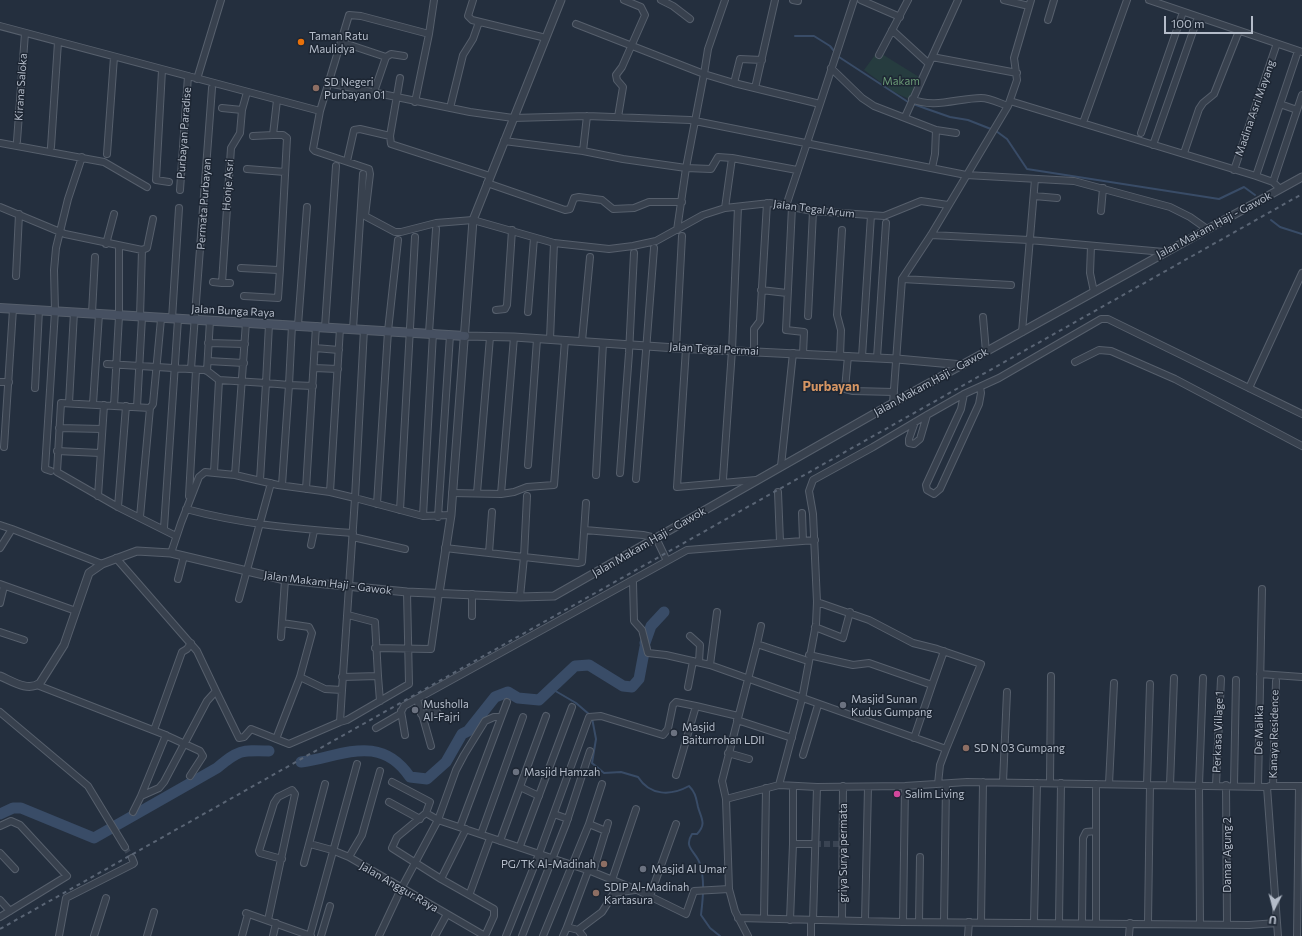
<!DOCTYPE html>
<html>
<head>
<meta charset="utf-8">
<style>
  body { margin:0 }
  #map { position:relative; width:1302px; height:936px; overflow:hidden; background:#242f3e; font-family:Commissioner,sans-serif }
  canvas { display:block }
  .north { position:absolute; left:1254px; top:888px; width:40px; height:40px; -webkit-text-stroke:3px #1d2633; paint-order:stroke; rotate:186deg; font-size:11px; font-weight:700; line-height:16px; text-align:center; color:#b4bcc9 }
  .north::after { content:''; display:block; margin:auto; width:14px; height:18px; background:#b4bcc9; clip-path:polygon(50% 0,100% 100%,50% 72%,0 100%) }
  .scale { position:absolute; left:1164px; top:16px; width:89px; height:18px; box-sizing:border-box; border:2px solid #b4bcc9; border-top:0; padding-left:5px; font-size:12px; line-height:14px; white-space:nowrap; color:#b4bcc9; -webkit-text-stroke:3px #1d2633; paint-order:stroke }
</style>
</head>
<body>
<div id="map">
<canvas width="1302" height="936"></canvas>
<div class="north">U</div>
<div class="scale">100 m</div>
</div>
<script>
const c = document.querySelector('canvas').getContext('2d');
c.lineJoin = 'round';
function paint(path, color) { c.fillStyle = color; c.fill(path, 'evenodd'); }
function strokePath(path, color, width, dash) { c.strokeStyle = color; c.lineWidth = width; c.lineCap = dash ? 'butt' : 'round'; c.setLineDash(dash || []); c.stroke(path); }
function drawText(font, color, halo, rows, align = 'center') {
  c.font = font + ' Commissioner,sans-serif'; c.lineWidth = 3; c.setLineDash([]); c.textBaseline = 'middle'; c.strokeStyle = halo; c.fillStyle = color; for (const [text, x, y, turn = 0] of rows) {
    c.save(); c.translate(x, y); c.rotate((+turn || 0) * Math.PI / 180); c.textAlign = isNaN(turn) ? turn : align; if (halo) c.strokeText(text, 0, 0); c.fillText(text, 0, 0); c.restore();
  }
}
paint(new Path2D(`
  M882,54L919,77L909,99L894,92L864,70L875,55L879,57Z`), '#263c3f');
strokePath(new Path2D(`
  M795,36H814L830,46L839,57L908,102L927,109L950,117L968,120L996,131L1007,139L1027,169L1219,199L1244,187L1255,195
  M1271,220L1280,227L1302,234
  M552,689L576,703L590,715
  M592,718L596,739L592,763L604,773L621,772L638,777C650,796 671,796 689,786C696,793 696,798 698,807C701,818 707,824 697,834H692C683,848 696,851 700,864C705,881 703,898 701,915L710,928L720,936`), '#394c67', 2);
strokePath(new Path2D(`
  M645,643L651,626L664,612
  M301,762C343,756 380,733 410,777L427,779L446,762L462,734L468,731L495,697L508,692L518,698L539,700L575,666L589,665L623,686L632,687L639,679L645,647
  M0,814L13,808H21L94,838L217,768C239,750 240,750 269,751`), '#394c67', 11);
strokePath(new Path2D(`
  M815,844H843
  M125,847L132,858`), '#3a4453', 6, [6, 3]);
const minor = new Path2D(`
  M434,0L429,34L361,16L349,15L320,111L313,149L315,151L369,169L370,174L365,216L395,232H401L436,223L473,220L554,243L609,249L633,246L656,241L703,215L725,208L770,203L813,211L884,216L921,201L948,205
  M473,0L468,16L472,20L546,38
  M661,0L673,6L690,19
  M725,0L708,49L704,74L734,83L820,104L854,0
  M793,0L798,1
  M861,0L900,17
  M958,0L932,57L1017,73
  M1004,0L1029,6
  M1149,0L1302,52
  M1048,20L1054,0
  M576,24L704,74L686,168L711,169L718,157L732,158
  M0,26L320,111
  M892,30L928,63
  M341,42L386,57L391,54L404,56
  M879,55L908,0
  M831,68L862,98L874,106L936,130L956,133
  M162,70L156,180L169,182
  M400,78L390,136L391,144L490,176
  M197,79L221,0
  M328,83L470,112L513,118L587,116L690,120L966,175L1074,181L1170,207L1190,217L1207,229
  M734,83L740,59L762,60
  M755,88L775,0
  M374,92L386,57
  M912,99C933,109 959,98 981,98C990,98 999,103 1008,106
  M1010,101L1256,176L1273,182L1280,189
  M415,102L429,34
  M1280,104L1297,110
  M222,108L242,110
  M450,108L463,55L473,39L479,22
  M618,117L623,87L617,80L616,75L622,67L645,15L641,7L624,0
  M905,117L932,57
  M1084,120L1127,0
  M1141,133L1183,12
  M253,136L273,135
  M17,141L25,33
  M504,141L583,151L623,159L686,168L677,230
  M0,143L104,162L147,187
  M1153,145L1198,17
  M51,147L58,42
  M583,151L587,116
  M1184,153L1199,109L1203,103L1214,94L1239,31
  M107,154L114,57
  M347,161L354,130L360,129L390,136
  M932,168L935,154L936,130
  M247,169L285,172
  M1234,170L1276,46
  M1256,176L1298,51
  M1273,182L1302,95
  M487,183L565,210L570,209L574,198L579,197L602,200L613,209L634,208L649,202H682
  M180,190L188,76
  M1034,196L1057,198
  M786,206L820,104
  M0,207L65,234L142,250L147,248L153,219
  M792,207L786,330L804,332L803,354
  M725,208L732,158L797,170
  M1101,211L1103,188
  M931,235L1029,240L1164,252
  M106,244L114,214
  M1091,246L1090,273L1094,292
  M241,268L278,270L280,268L287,138L283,135H273L277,100
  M16,276L19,214
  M902,279L1011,285
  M213,282L222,283L231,148L240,133L242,110L247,92
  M222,283H230
  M761,290L787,293
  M244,296L278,298L280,269
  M496,310L505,309L507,305L512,230
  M528,312L534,238
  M92,313L95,257
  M808,316L813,211
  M140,317L142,250
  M983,317L986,352
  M172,319L179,208
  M292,325L289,385L313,386
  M298,325L307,207
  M325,327L336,166
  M353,329L363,174
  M1022,332L1035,179
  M429,333L436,229
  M550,339L554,243
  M582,341L590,257
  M208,343L245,344
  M315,348L339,350
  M676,348L682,236
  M686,348L677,487L756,480
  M754,351V329L760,321L767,203
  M840,356L841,330L837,315L842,230
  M848,356L845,389L853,391L894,392
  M862,357L871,215
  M877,358L886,223
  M208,361L244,363
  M1075,362L1099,350L1111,351L1175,379L1302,446
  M107,364L206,370L219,380L266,383L269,324
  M314,368L338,369
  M191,369L212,88
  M207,371L210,320
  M0,382H9
  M35,388L39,310
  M1249,388L1302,273
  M964,394L961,409L926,485L927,490L934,494L940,489L979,404L981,393L980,387
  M69,403L74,312
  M893,403L902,279L931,235L1008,106L1017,80L1014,58L1031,0
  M93,404L99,314
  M114,406L119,316V246
  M137,407L142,317
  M150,408L61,403L57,472L118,507L176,536
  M915,422L909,439V443L914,444L920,439L927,415
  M59,428L102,429
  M4,447L13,309
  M57,451L100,453
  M528,465L537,339
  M781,466L793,353
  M51,471L45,469L55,311L54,270L56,248L68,199L82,157
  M214,472L219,380
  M620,473L629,353L634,253
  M235,475L246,322
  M596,475L603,343
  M636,479L654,248
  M723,479L732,350L738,207
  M260,480L266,383L289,385L282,485
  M306,489L316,326
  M330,492L355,498L364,329
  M778,492L780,542
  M452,493L501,494L514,492L527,487L554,485L565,340
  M477,493L490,337
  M501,494L514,337
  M98,496L104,405
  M189,496L196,370
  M377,504L388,331L398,240
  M118,507L126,406
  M186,509C241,524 296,529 353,533
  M400,510L415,237
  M802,513L803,541
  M423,516L433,333
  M140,517L150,408L153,404L161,319
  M438,517L450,335
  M0,525L12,529
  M164,528L178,319
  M585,530L643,535L656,538L667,561
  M353,537L405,549
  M311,545L314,531
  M0,548L12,529L102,564
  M445,548L524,557L527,496
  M171,553L181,523L199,477L205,472L235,475L278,485L330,492L340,328
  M489,553L492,512
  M116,558L197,651L216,691
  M178,579L184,556
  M633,582L634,621L642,630L648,653L666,655L710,665L946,749L940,765L938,784
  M0,584L76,611
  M520,597L524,557L578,563L582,562L586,503
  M239,599L271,483
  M817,602L869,620L913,643L937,649L981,664L946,749
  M0,603L4,586
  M472,616V594
  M815,627L843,638L850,612
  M0,632L24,640
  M690,636L700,645L699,662
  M281,637L285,580
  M757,644L761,626
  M375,648L431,649L439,593
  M809,655L853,665L869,663L932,685L914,738
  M710,665L717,612
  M1260,674L1302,677
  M378,676L380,701
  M300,677L325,689L342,690L340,722
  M342,677L378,676L375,622L348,615
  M37,685L163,734L200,751L203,756L190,776
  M932,685L944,651
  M688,687L693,661
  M342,690L355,498L423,516L451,515
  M417,699L421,714L436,711L440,716
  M401,711L405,735
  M0,712L88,786L125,847
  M422,714L431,746
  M737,720L792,738
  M376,728L400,714L404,706L687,550L815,540
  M154,730L182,652L187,649L191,643
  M276,739L300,677L312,633L309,627L282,623
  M728,753L749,759
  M803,755L818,705
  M676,775L696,706
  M392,782L430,802L426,813
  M1003,782L1007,692
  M1050,783L1051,676
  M1109,784L1114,683
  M779,785L802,699L816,624L817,602L813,514L809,491L813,480L873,447L927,415L964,394L999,378L1101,319H1108L1302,414
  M1147,785L1150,684
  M1170,785L1174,678
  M1216,785L1221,679
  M1226,785L1227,924
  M1234,785L1236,680
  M1258,786L1262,589
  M1270,786H1302
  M1273,786L1276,681
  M520,787L539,796
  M793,787V844H815
  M141,796L166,735
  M726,799L779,785L817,787L905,786L967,782L1267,787L1278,936
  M389,802L420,819
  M133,812L141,796L159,788L164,782L207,701L216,691L239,738L244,737L251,729L289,744L340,722L347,720L409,684L407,592
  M554,814L568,819
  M589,824L606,831
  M0,826L11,821L20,825L67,876L0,917
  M460,827L507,702
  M481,834L523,717
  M500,841L546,716
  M310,844L332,850L349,857L485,936L494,916V909L441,879L466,829
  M520,846L572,707
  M0,853L15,869
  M349,857L362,835L380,771
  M304,863L325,784
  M593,872L608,823
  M441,879L392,848L397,837L426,813L438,820L593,872L637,890L686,914L694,891L729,889
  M612,880L636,809
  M470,893L490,838
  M650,896L676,824
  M0,900L10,911
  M246,913L311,936
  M738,918L903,922L1249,925L1277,923
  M764,918L766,788
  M268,920L293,803L295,794L292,790L278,797L274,803L259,851L260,853L282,859
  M790,920L793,844
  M813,920L817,787
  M842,920L843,786
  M865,921L868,787
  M903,922L905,786
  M919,922L920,857
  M944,922L946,784
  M981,922L983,782
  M1034,922L1037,783
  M1059,922L1061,783
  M1082,923L1083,838L1086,832L1096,831
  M1096,923V784
  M1148,923L1150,785
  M1200,924L1199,785L1203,678
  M567,927L588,871
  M578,930L602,912L614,893L635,890
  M310,935L357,764
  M59,936L66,898L133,864L134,863L132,858
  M94,936L106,898
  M147,936L154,912
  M242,936L248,914
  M273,936L276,923
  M321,936L330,906
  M379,936L401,889L438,820L456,770L464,755L485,721L494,717H501
  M435,936L447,914
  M506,936L539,854L589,717L601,716L663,735L668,729L673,705L676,702L696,706L738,716
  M522,936L566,824L590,751
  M543,936L589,824L602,784
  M563,936L567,927L578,930L583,936
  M748,936L735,911L729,889L726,799L722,781L757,644L808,661
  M811,936V920
  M968,936L969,922
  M1129,936L1130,923
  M1297,936L1299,786`);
const tertiary = new Path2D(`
  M465,336L514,337L676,348L897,359L963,365
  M439,593L451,515L473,220L561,0
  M0,676C12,681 28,692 40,683L64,645L89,573L102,564L137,551L171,553L285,580L407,592L520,597L554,596L893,403L1302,177`);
const secondary = new Path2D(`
  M0,308L465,336`);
strokePath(minor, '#565f6c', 8);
strokePath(tertiary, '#565f6c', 9);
strokePath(secondary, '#565f6c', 10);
strokePath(minor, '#38414e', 6);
strokePath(tertiary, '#38414e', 7);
strokePath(secondary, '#465061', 8);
strokePath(new Path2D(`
  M0,929L1302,194`), '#5a6575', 2, [4, 4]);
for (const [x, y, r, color] of [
  [301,42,4,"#e8710a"],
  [316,88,4,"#8d6e63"],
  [843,705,4,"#6b7280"],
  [415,710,4,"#6b7280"],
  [674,733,4,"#6b7280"],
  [966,748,4,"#8d6e63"],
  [516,772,4,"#6b7280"],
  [897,794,4,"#d1479c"],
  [604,864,4,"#8d6e63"],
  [643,869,4,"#6b7280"],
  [596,893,4,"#8d6e63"]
]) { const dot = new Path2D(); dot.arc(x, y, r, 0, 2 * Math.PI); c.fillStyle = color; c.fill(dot); strokePath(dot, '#1d2633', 1.5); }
drawText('11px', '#b4bcc9', '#1d2633', [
  ["Taman Ratu",309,36],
  ["Maulidya",309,49],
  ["SD Negeri",324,82],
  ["Purbayan 01",324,95],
  ["Masjid Sunan",851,699],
  ["Kudus Gumpang",851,712],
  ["Musholla",423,704],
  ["Al-Fajri",423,717],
  ["Masjid",682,727],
  ["Baiturrohan LDII",682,740],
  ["SD N 03 Gumpang",974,748],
  ["Masjid Hamzah",524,772],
  ["Salim Living",905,794],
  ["PG/TK Al-Madinah",596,864,"right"],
  ["Masjid Al Umar",651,869],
  ["SDIP Al-Madinah",604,887],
  ["Kartasura",604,900]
], 'left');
drawText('11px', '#6b9a76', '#1d2633', [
  ["Makam",901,81]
]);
drawText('11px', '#b4bcc9', '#1d2633', [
  ["Kirana Saloka",21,87,-86],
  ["Madina Asri Mayang",1255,108,-71],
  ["Purbayan Paradise",184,133,-86],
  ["Honje Asri",228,185,-86],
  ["Permata Purbayan",204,204,-86],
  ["Jalan Tegal Arum",814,209,7],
  ["Jalan Makam Haji - Gawok",1214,225,-28],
  ["Jalan Bunga Raya",233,311,3],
  ["Jalan Tegal Permai",714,349,3],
  ["Jalan Makam Haji - Gawok",931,382,-29],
  ["Jalan Makam Haji - Gawok",649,542,-30],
  ["Jalan Makam Haji - Gawok",328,583,7],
  ["De Malika",1259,730,-89],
  ["Perkasa Village 1",1218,732,-88],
  ["Kanaya Residence",1274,734,-89],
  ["griya Surya permata",843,853,-90],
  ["Damar Agung 2",1227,855,-90],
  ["Jalan Anggur Raya",399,887,30]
]);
drawText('bold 13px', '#d59563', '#1d2633', [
  ["Purbayan",831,387]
]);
</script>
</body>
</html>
